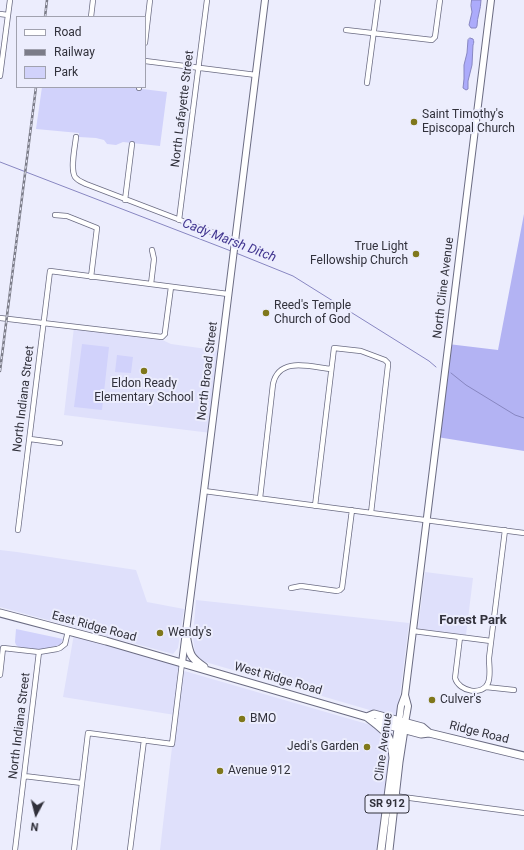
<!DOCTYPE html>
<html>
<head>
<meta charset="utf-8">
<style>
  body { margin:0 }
  #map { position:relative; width:524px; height:850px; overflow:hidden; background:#ecedfd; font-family:Roboto,sans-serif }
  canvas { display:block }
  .legend { position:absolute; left:16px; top:16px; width:130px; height:72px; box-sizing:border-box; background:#ecedfd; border:1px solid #a1a2af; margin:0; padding:5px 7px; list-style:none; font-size:12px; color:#31313b }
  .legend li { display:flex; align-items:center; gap:8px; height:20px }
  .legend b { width:20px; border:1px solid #a1a2af }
  .north { position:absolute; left:16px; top:794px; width:40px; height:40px; -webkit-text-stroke:3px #ecedfd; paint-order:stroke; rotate:187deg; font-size:11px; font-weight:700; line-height:16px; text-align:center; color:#31313b }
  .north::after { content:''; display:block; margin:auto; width:14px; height:18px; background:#31313b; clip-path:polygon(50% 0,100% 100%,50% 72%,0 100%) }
</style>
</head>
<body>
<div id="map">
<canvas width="524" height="850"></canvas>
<ul class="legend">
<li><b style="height:5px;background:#fff"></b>Road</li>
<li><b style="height:5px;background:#7b7c88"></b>Railway</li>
<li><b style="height:11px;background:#d1d2fb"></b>Park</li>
</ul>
<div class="north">N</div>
</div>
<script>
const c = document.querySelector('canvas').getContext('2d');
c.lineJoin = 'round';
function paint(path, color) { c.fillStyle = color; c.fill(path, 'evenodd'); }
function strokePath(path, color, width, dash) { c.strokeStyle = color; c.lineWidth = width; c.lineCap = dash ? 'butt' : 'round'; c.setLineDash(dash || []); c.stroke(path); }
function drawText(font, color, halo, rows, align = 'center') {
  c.font = font + ' Roboto,sans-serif'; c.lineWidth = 4; c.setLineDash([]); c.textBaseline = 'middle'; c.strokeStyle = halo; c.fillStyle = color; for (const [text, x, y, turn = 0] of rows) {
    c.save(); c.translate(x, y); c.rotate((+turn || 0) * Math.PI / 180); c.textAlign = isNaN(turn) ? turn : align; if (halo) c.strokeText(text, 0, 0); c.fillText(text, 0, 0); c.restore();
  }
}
paint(new Path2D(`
  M74,327L158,338L171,344L221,351L211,433L64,415Z
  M0,550L17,552L136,570L147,602L184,609L178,648L173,654L0,607Z
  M425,572L473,578L466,635L418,629Z
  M196,600L409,623L397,718L202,661L195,654L193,637Z
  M74,634L181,664L175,715L63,697Z
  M181,670L374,726L386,736L390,754L389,756L377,850H160Z`), '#dfe0fb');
paint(new Path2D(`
  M42,87H126L167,92L160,146L123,142L116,145L107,144L104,140L96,138L79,137V133L36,129Z
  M82,344L109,347L102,410L74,407Z
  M117,355L133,357L131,373L115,372Z
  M16,629L63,639L60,645L40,650L19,647L16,645L15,642Z`), '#d1d2fb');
paint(new Path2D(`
  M524,214V451L437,437L448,344L498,350Z`), '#b3b3f3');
const water = new Path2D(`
  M472,0H481C481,9 477,17 477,26L476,28H471L469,25L472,12L471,6Z
  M470,38L473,39C474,41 474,43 473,45L472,65L468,81V89L466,90L463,88L464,79V65L467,53L468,40Z`);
paint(water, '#acabfb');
strokePath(water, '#8786c1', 1);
strokePath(new Path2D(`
  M0,162L231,251
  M236,253L293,276L429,361L436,367
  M451,373L466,385L515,415L524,418`), '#8786c1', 1);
const street = new Path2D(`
  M0,14L8,15
  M91,17L93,0
  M346,30L432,40L435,37L440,0
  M145,43L150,0
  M145,61L256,75
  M0,76L10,0
  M367,83L378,0
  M139,88V87
  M76,137C75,147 70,169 75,177C78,181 82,182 86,184L235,241
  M125,200L132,144
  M55,215L67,216L97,228L91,277
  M179,220L207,0
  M151,284L154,259L152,250
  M0,318L162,337L165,334V332L171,287
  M30,439L60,443
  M204,491L524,533
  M260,498L273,384C279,356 311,367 331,369
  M315,506L334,348L361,351L385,360L388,363V365L371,513
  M18,530L50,271L228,294
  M291,588L301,586L337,591L340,590L342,588L352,510
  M413,631L491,641
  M460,637L455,678C459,692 483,696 488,683C491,676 489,666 489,658L505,530
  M0,675L3,648L39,652L57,649L60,648L65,644L68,631
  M486,687L514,690
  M24,776L82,783
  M395,796L524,813
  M15,850L39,652
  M74,850L88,733L172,744L182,663
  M130,850L144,740`);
const secondary = new Path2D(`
  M182,663L204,491L265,0
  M399,722L401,706L405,695L491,0
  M405,723L408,706L405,695`);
const primary = new Path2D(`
  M0,613L106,641L367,717C386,732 391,733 393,758
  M186,635C190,653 188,656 204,667
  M367,717L374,714L422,727L429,733L524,756
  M376,722L421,734L429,733
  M381,850L393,758L395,750L399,722
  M389,850L399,762L405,723`);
strokePath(street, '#6b6c83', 6);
strokePath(secondary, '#6b6c83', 8);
strokePath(primary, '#6b6c83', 9);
strokePath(street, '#fff', 4.5);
strokePath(secondary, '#fff', 6);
strokePath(primary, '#fff', 7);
const rail = new Path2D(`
  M45,17L47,0
  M0,371L36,87`);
strokePath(rail, '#7b7c88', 2.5);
strokePath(rail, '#ecedfd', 1, [3]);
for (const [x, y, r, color] of [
  [414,122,4,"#7f771b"],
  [416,254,4,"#7f771b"],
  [266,313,4,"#7f771b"],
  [144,371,4,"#7f771b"],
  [160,633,4,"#7f771b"],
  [432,700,4,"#7f771b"],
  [242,719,4,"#7f771b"],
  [367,747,4,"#7f771b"],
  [220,771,4,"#7f771b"]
]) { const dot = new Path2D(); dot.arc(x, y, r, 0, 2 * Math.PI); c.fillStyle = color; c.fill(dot); strokePath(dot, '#ecedfd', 1.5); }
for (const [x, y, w] of [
  [387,804,44]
]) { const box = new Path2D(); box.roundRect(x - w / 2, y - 9, w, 18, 3); c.fillStyle = '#ecedfd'; c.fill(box); strokePath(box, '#31313b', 1); }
drawText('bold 11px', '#31313b', null, [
  ["SR 912",387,804]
]);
drawText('12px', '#31313b', '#ecedfd', [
  ["North Lafayette Street",183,109,-83],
  ["North Cline Avenue",444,288,-83],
  ["North Broad Street",208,371,-83],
  ["North Indiana Street",24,399,-83],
  ["East Ridge Road",94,627,15],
  ["West Ridge Road",278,679,16],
  ["North Indiana Street",20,726,-83],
  ["Ridge Road",479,733,14],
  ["Cline Avenue",384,747,-82]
]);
drawText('12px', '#31313b', '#ecedfd', [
  ["Saint Timothy's",422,115],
  ["Episcopal Church",422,129],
  ["True Light",408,247,"right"],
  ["Fellowship Church",408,261,"right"],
  ["Reed's Temple",274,306],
  ["Church of God",274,320],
  ["Eldon Ready",144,384,"center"],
  ["Elementary School",144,398,"center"],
  ["Wendy's",168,633],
  ["Culver's",440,700],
  ["BMO",250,719],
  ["Jedi's Garden",359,747,"right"],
  ["Avenue 912",228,771]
], 'left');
drawText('italic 13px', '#423690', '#ecedfd', [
  ["Cady Marsh Ditch",229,241,21]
]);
drawText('bold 13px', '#31313b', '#ecedfd', [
  ["Forest Park",473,621]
]);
</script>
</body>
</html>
